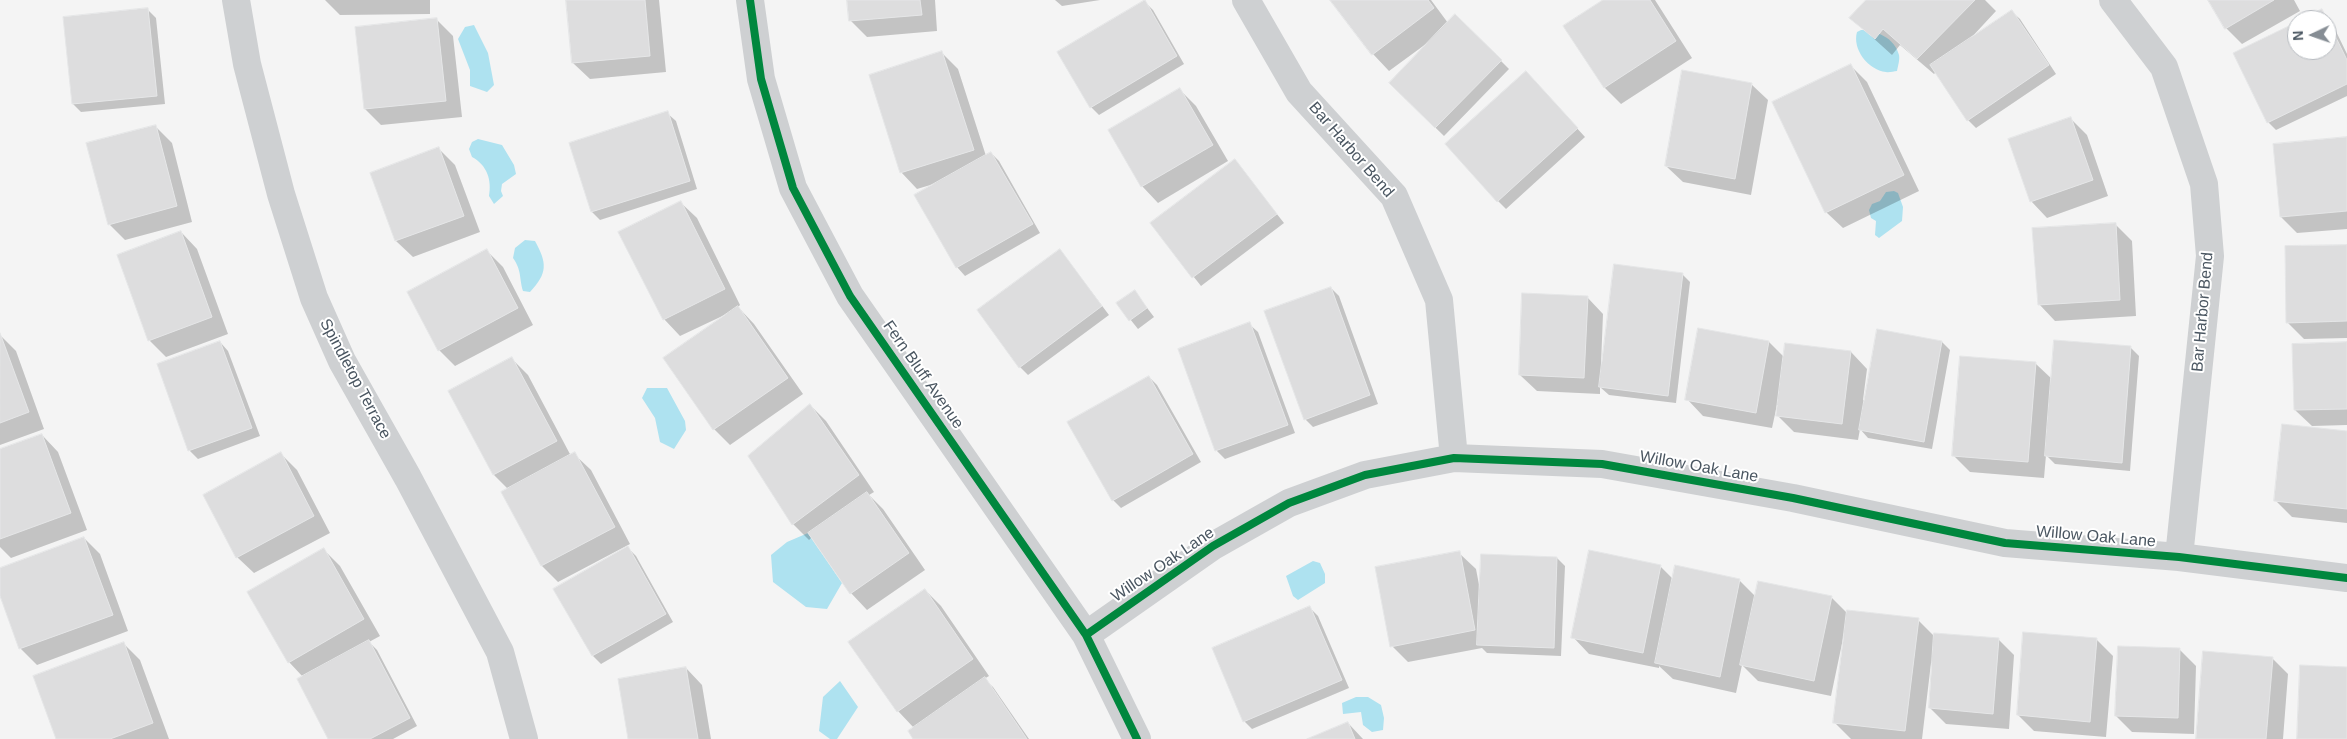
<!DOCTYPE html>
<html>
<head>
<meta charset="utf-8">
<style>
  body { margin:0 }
  #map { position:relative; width:2347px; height:739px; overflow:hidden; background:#f4f4f4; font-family:Arial,sans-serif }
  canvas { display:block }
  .north { position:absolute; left:2287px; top:10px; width:50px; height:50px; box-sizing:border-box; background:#fff; border:1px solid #b7bbc0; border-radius:50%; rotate:267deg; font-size:14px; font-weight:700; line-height:20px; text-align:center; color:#4a5661 }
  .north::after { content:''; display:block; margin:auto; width:18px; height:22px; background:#868d94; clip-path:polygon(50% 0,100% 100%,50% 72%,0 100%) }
</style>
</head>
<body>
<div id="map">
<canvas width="2347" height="739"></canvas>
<div class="north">N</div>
</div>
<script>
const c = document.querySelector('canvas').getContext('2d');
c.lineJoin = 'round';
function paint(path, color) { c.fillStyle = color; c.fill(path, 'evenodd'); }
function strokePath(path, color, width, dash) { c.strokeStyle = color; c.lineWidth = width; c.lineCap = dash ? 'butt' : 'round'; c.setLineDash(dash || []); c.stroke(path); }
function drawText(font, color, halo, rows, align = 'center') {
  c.font = font + ' Arial,sans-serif'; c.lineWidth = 4; c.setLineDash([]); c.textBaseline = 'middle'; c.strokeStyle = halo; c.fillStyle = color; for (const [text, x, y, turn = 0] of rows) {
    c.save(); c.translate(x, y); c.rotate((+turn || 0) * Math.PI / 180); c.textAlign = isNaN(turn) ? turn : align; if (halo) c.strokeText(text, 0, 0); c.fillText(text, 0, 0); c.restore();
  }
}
paint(new Path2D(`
  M474,25L488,53L494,85L487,92L470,86V70L458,39L465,27Z
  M1861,30C1876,30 1895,38 1899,55C1900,59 1898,66 1897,71C1894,71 1889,73 1886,72C1868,70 1852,49 1857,32Z
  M478,139L502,145L514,165L516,174L502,184L501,191L503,196L494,204L489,196C492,180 487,165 472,157L469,149L472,142Z
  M1894,191L1898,193L1903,207L1902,221L1879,238L1875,235L1876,221L1871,218L1869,210L1872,204L1880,201L1886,192Z
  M525,240L535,241C547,263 548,273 530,292L523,291C519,278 522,271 513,258L515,248Z
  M647,388H667L685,421L686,430L674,449L660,442L655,418L642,398Z
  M808,533L842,583L827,609L806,607L773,582L771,555L787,542Z
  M1313,561L1320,563L1325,574V583L1298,600L1293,596L1286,576Z
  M840,681L858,707L837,739H830L819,731L823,697Z
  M1356,697H1368L1381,705L1384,718L1383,730L1372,732L1363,725L1361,712L1343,714L1342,703Z`), '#aee2f0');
paint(new Path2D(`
  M325,0H430V14L340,15Z
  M567,0H659L666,72L590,79L573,63Z
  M849,0H935L937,31L867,37L851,21Z
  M1055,0H1100L1062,6Z
  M1332,0H1431L1448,23L1455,15L1509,69L1444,136L1390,83L1430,41L1389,71L1373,54Z
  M1606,0H1655L1692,58L1621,104L1605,88L1565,26Z
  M1868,0H1985L1996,11L1970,39L2011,11L2020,19L2056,74L1976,128L1968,120L1936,72L1934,74L1900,45L1892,55L1851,18Z
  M2209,0H2294L2300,11L2242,44L2226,28Z
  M1144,1L1153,10L1184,64L1099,115L1091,107Z
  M148,10L156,18L165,104L81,112L73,104Z
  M2322,11L2330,19L2347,54V96L2276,130L2268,122L2297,23V50H2327V20H2304Z
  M437,20L453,36L462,117L381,125L365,109Z
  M942,53L958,69L986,156L991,153L999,161L1040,233L965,276L957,267L937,183L917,189L901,172Z
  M1850,65L1867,82L1919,191L1843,228L1826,212Z
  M1534,81L1585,137L1506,209L1498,201Z
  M1751,84L1768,100L1751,195L1683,182L1666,166Z
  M1180,90L1196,106L1228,161L1158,203L1142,186Z
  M667,113L676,121L697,189L600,220L592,212Z
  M2071,119L2087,135L2108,196L2047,218L2031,201Z
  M155,126L172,143L192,222L125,240L109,224Z
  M2347,139V229L2297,233L2281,217Z
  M439,149L455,165L480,232L413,257L396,241Z
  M1235,161L1284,223L1201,286L1152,224Z
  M680,202L697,218L740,305L738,307L754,324L803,394L730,445L714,429L733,311L680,336L664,319Z
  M2115,224L2132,241L2136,316L2055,321L2039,304Z
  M181,232L197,249L228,334L166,357L149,340Z
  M2347,246V338L2304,339L2288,323Z
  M1060,250L1109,315L1028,375L1020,367Z
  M487,251L503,267L533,325L455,366L439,350Z
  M1682,274L1690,282L1676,403L1609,395L1600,387V394L1537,391L1520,375L1587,297L1603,314L1601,364H1603Z
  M1331,288L1339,296L1378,404L1313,427L1305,419Z
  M1135,292L1154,317L1138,329L1118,304Z
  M1249,324L1258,332L1295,433L1225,459L1216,450Z
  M0,335L16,351L44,429L0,445Z
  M220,342L228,351L260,436L198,459L189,450L158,365Z
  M1769,342L1785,358L1851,352L1867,369L1863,400L1865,401L1942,342L1950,350L1932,449L1868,438L1860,429L1858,440L1794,432L1778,416L1779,405H1777L1772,428L1703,416L1687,399Z
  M2056,342L2131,348L2139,356L2130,471L2055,464L2046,455L2044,478L1970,472L1953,455L1961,358L2036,364L2053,380Z
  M2347,343V425L2312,426L2295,410Z
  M512,359L528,375L571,456L574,454L591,470L630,544L558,582L542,566L502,492L508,489L494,475L450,392Z
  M1149,377L1157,385L1201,462L1121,508L1113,500Z
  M810,405L826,421L874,492L869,495L883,509L925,570L867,610L851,593L812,537L809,540L793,524Z
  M2347,432V523L2292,517L2276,501Z
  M42,435L58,452L87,530L11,558L0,547V450Z
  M281,454L297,470L330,533L254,573L237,557Z
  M84,538L100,554L128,631L37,665L20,648L0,593V569Z
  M628,548L636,556L673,622L601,664L593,656Z
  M324,550L340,566L380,636L369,642L377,650L417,726L393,739H330L303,677L289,662Z
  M1459,553L1476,569L1480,590L1557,558L1565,566L1561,656L1487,653L1482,648L1408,662L1392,646Z
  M1660,566L1674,580H1739L1756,597H1831L1848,614L1918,620L1935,637L1998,639L2014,655L2009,729L1946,724L1930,708L1933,663H1931L1922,739H1851L1835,723L1846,635L1844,634L1831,696L1758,681L1742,665L1736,693L1673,679L1659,666V668L1589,654L1573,637Z
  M925,590L941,606L989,676L984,679L993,687L1029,739H914V728L898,711Z
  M1310,608L1318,616L1349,688L1252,729L1244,721Z
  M2096,639L2113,656L2106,737L2034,731L2018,715Z
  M124,644L140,660L169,739H58Z
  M2180,650L2196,666L2194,734L2132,732L2116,716Z
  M2272,658L2288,674L2283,739H2198Z
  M686,668L702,685L711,739H630Z
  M1348,723L1363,739H1310Z`), '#0003');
const building = new Path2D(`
  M566,0H645L650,56L572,63Z
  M847,0H920L922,15L849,21Z
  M1145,0L1177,56L1090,108L1057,52Z
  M1330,0H1428L1434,8L1372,55Z
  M1603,0H1650L1676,41L1604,88L1563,26Z
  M1866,0H1975L1917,59L1883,29L1875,39L1849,18Z
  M2208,0H2274L2225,29Z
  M148,8L157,96L72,104L63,17Z
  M2322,9L2347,60V84L2267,123L2233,53L2297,22V50H2327V20H2301Z
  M2012,10L2049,65L1967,121L1930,65Z
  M1455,14L1502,60L1435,128L1389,83Z
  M437,18L446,101L364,109L355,27Z
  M942,51L974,150L900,173L869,75Z
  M1851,64L1904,175L1825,213L1772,102Z
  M1682,70L1752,83L1735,179L1665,166Z
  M1526,71L1578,128L1497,202L1445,144Z
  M1180,88L1213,145L1141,187L1108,130Z
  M668,111L690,181L591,212L569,143Z
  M2071,117L2093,180L2030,202L2008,139Z
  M156,125L177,206L108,225L86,143Z
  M2347,137V211L2280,217L2273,144Z
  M439,147L464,216L395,241L370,173Z
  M991,152L1033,224L956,268L914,195Z
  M1235,159L1277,214L1192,278L1150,223Z
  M681,201L725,289L663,320L618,232Z
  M2116,223L2120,300L2038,305L2032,228Z
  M181,231L212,317L148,341L117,255Z
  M2347,245V321L2286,323L2285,246Z
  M487,249L518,308L438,351L407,292Z
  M1060,249L1102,306L1019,368L977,310Z
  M1614,264L1683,273L1668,396L1599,387Z
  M1331,287L1370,395L1304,420L1264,311Z
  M1135,290L1147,308L1129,321L1116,303Z
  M1522,293L1588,296L1584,378L1519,375Z
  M738,306L788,378L713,430L663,358Z
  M1250,322L1288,425L1215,451L1178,349Z
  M1698,328L1769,341L1756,413L1685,400Z
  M1877,329L1942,341L1924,442L1859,430Z
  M0,333L29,412L0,423Z
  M2054,340L2131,346L2122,463L2045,456Z
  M220,341L252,428L188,451L157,364Z
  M2347,342V409L2294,410L2292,344Z
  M1785,343L1851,351L1842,424L1776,416Z
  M1960,356L2036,362L2028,462L1952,456Z
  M512,357L557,441L493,475L448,391Z
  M1149,376L1193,454L1112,501L1067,422Z
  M810,404L859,475L792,525L748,456Z
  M2282,424L2347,431V509L2274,501Z
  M42,434L71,513L0,539V449Z
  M281,452L314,516L236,558L203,495Z
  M575,452L615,527L541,566L501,492Z
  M867,492L909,553L850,594L808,533Z
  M84,537L113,615L19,649L0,596V568Z
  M628,546L666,614L592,656L553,589Z
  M324,548L364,619L288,663L247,592Z
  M1589,550L1661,565L1643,653L1571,638Z
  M1460,551L1475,630L1390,647L1375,567Z
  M1481,554L1557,557L1554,648L1477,645Z
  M1675,565L1740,579L1720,677L1655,663Z
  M1758,581L1832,596L1814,681L1740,665Z
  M925,589L973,659L897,712L848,642Z
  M1310,606L1342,680L1243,722L1212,648Z
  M1847,610L1919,618L1905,731L1833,723Z
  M2023,632L2097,638L2090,722L2017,715Z
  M1934,633L1999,638L1993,714L1929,708Z
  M369,640L410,718L370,739H328L297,679Z
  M124,642L153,723L110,739H56L33,676Z
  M2118,646L2180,648L2178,718L2115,716Z
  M2203,651L2273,657L2266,739H2196Z
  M2300,665L2347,667V739H2297Z
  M686,667L698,739H628L618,679Z
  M985,677L1027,739H913L908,731Z
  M1348,722L1355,739H1307Z`);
paint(building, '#ddddde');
strokePath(building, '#e5e6e7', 1);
strokePath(new Path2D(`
  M236,0L247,64L281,194L314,298L342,361L408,478L500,652L524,739
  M750,0L761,79L793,188L850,296L1086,635L1137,739
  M1246,0L1299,92L1394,196L1439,300L1454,458
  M2113,0L2164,67L2204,184L2210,256L2179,557
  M1086,635L1213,546L1289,503L1365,475L1454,458L1602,464L1793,498L2005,543L2179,557L2347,578`), '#ced0d2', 28);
strokePath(new Path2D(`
  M750,0L761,79L793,188L850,296L1086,635L1137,739
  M1086,635L1213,546L1289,503L1365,475L1454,458L1602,464L1793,498L2005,543L2179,557L2347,578`), '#00873e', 8);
drawText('16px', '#4a5661', '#fff', [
  ["Bar Harbor Bend",1351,150,49],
  ["Bar Harbor Bend",2203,312,-85],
  ["Fern Bluff Avenue",923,375,55],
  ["Spindletop Terrace",355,379,62],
  ["Willow Oak Lane",1699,467,10],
  ["Willow Oak Lane",2096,537,5],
  ["Willow Oak Lane",1163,565,-34]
]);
</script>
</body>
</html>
